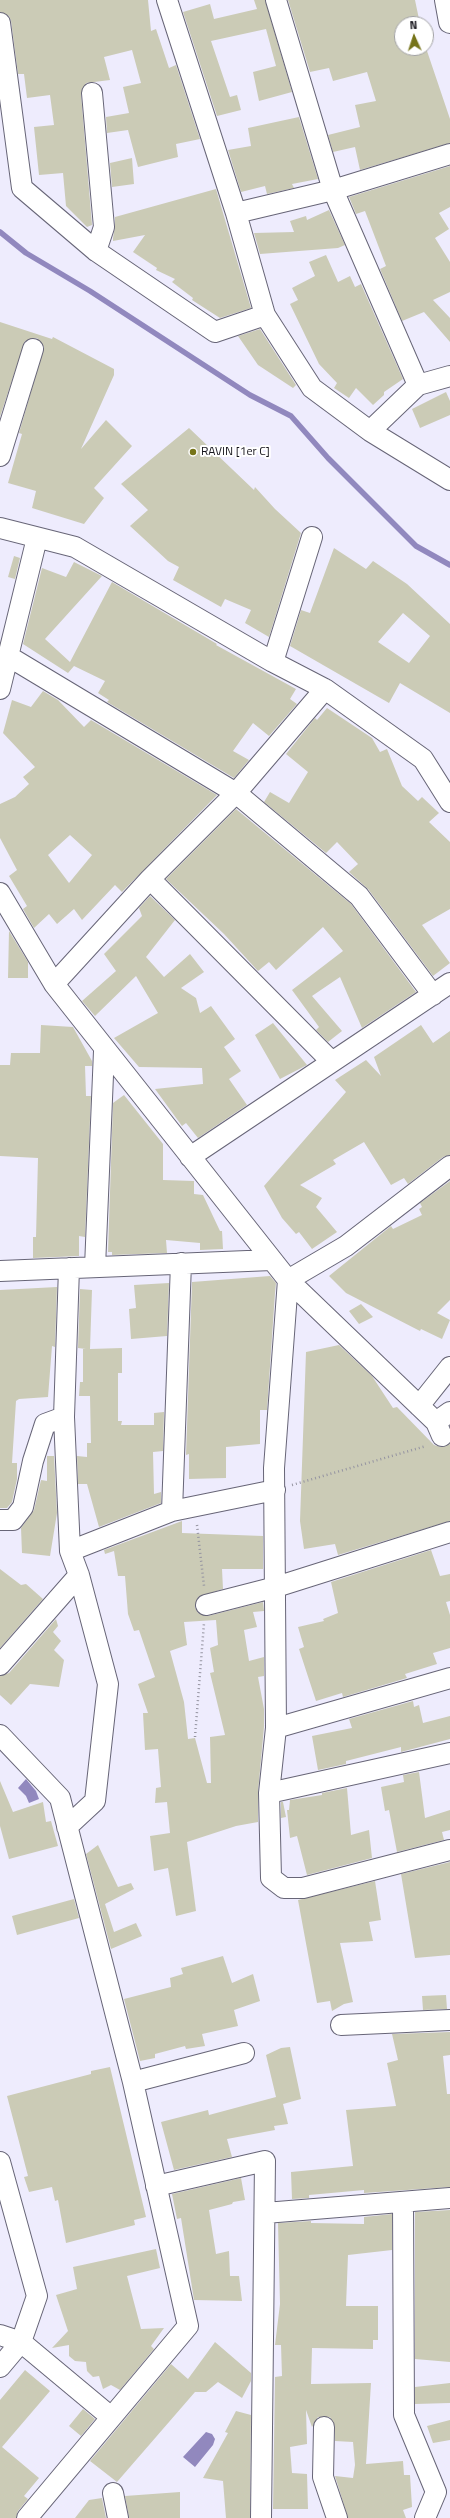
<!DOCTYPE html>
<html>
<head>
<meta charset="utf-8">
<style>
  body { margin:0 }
  #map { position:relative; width:450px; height:2518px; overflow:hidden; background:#eeecfd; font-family:"Titillium Web",sans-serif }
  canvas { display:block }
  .north { position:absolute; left:394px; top:16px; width:40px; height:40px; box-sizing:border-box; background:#fff; border:1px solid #a1a1a4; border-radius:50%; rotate:357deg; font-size:11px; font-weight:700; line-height:16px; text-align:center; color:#15141b }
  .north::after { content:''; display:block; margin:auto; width:14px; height:18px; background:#767419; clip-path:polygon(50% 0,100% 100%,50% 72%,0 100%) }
</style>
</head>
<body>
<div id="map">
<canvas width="450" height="2518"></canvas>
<div class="north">N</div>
</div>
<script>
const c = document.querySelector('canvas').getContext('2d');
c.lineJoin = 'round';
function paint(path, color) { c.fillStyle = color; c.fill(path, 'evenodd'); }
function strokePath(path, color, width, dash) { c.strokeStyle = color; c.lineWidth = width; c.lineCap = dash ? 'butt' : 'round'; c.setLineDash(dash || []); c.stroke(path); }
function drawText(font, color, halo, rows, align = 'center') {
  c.font = font + ' "Titillium Web",sans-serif'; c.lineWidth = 4; c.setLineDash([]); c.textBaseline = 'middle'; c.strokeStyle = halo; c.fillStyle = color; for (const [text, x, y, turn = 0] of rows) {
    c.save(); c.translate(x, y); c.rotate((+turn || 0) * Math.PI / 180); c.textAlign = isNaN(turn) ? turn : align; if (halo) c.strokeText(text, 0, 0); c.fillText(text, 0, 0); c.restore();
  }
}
paint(new Path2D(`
  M26,1779L36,1791L39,1799L29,1803L26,1796L18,1788Z
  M206,2432L212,2434L215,2439L213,2445L195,2467L183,2457Z`), '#9188be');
strokePath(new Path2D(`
  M0,232L26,253L90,291L250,395L291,416L328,458L416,546L450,565`), '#9188be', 5.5);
paint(new Path2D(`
  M0,0H148L151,31L156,29L169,68L176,65L200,139L176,144L178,157L138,167L128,130L107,133L106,117L129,113L123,87L141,83L132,50L104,57L110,80L86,83L81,94L92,225L87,227L66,206L63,173L39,175L34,127L54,125L50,95L27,98L24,74H18L11,21L9,16L0,12Z
  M254,0H265L292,92L259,101L253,72L276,66L266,29L211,41L230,97L237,95L241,110L217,116L183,12L210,4L214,19L257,9Z
  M288,0H415L420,24H402V48H426L450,119V143L360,170L355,147L333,152L328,135L360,127L355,105L376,101L367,72L333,81L329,68L310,72Z
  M299,117L318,179L292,184L294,188L267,194L265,186L241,192L228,150L251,146L248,128Z
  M132,158L134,184L112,187L110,163Z
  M450,166V207L439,213L449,229L435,238L450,262V292L433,300L450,318V342L424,312L402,321L380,269L386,266L365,211L356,214L349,197Z
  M216,189L251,308L220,318L192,300L193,298L172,282L175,279L156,270L157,268L133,252L145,235L113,241V238L115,226V217Z
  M329,210L345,245L338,248L260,254L254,233L294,232L290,221L306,216L307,220Z
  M326,255L338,282L350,276L355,287L361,284L403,379L384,392V395L373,405L356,388L349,398L334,388L337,383L319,364L290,304L298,300L292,288L315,276L309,262Z
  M0,322L52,339L53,337L114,369V375L81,449L106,420L132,446L94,488L104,498L84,524L32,508L36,491L8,483L22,434L19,433L44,347L37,338L25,341L0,417Z
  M260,329L296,385L293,388L258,365L238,336Z
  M446,392L450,401V415L420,428L412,409Z
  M189,428L254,490L255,487L275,509L301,533L269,637L245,623L251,610L225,599L221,607L173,580L179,567L168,561L130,526L148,510L121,484Z
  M334,548L366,569L373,561L407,584L450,624V713L400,683L389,703L290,646L301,610L310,613ZM403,613L430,636L409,663L378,642Z
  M14,556L20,558L15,579L8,577Z
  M74,562L102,576L45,639L70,662L112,582L217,644L216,645L296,689L290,699L297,704L269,736L253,723L233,751L249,760L234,778L107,702L109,700L98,693L105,681L74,666L68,673L23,644L42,568L66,577Z
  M43,691L58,700L84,727L91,720L217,795L122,892L115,885L82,920L74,909L57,924L49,914L34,928L23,909L27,906L9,876L17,870L0,838V804L15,797L29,784L23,777L35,767L3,733L12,700L31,707ZM70,835L92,855L69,883L48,855Z
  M327,708L372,738L380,752L387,749L402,786L418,801L422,797L439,813L429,822L450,842V909L422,925L450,963L433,976L368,889L349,872L358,864L337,842L326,853L264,802L270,792L289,803L308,772L286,754L315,718L317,720Z
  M236,809L351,904L416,992L362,1028L340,977L312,996L342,1031L328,1042L316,1030L319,1027L292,990L343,951L323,927L276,970L269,962L258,971L224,934L166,879Z
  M150,896L175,920L146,957L164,977L190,954L204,972L181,988L196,998L200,1013L211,1006L235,1039L224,1047L241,1071L229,1079L247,1105L198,1138L186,1123L182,1126L155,1089L203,1084L202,1068L139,1067L114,1038L158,1013L136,976L95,1016L82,1001L116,971L104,954L142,916L139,908Z
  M9,931L28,962V978H8Z
  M273,1023L307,1065L280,1079L255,1035Z
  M41,1025L73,1027L92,1061V1066H85L86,1096H91L85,1237L79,1236V1256L33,1258V1237H36L38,1158L0,1156V1065H10L11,1053H40Z
  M421,1025L433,1043L450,1031V1155L443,1157L408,1184L404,1178L391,1185L364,1142L333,1160L336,1164L300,1185L322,1198L316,1207L337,1232L312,1249L299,1232L296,1234L282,1218L264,1186L346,1092L335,1080L366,1060L381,1076L374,1057Z
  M124,1095L163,1144V1180L194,1181V1194L203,1195L220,1231H222L223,1249L200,1250V1243L166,1240L167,1253L112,1255V1252H108L113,1103Z
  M450,1181V1300L437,1313L450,1320L442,1339L421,1329L420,1331L346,1293L329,1276L391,1226L393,1229L422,1215L419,1209L422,1207L420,1203Z
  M270,1276L276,1283L275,1293L267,1410H260V1444L226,1447V1478L189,1479V1454L186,1455L192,1282Z
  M169,1283L167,1336L131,1339L129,1309L136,1308L134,1285Z
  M57,1287L55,1347L52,1346L48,1397L19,1399L16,1401L12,1463H17V1479L12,1502L7,1508H0V1290Z
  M80,1289L92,1290L90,1349L122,1348V1373H118V1421H122L121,1425H154V1413L164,1412L163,1451L153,1452L154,1494L161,1492V1503L99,1527L87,1484H78L77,1456L87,1457V1443H91L90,1396H79L80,1382H83V1349H86L78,1348Z
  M361,1304L373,1317L359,1324L349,1311Z
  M339,1345L372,1376L393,1408L397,1407L434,1445L441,1447L450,1444V1521L338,1555L335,1544L304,1549L300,1521L306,1352Z
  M47,1456H54L57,1513L50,1556L22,1553L21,1528L34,1510L41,1480L47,1481Z
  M182,1521V1533L263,1536V1569H222L223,1589L198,1597L195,1607L198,1613L208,1616L263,1602L264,1611L253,1612L257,1627L244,1630L249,1661L264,1657V1676L258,1677L264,1709V1727L258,1792V1822L236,1826L187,1842L196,1911L176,1916L168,1868L154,1871L150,1836L170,1833L167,1802L155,1803L156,1788L161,1787L158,1749L145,1750L143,1713H148L138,1684L155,1677L139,1630L134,1631L128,1614L125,1576H118L114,1551L105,1554L104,1550ZM216,1620L218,1645L210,1648L214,1672L210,1673L225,1735L210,1737L211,1783H207L195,1738L188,1739L184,1702L170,1651L187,1645L184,1622Z
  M431,1550L440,1576L450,1574V1601L446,1602L450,1615V1648L433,1653L437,1664L405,1674L407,1678L343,1697L342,1693L316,1701L299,1649L304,1647L298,1627L324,1621L323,1619L338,1613L331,1582Z
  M0,1569L21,1585L26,1584L43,1599L0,1648Z
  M56,1619L58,1626L53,1632L61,1641L54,1650L64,1660L59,1687L30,1684L11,1705L0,1695V1676L9,1673Z
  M413,1701L414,1707L419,1705L423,1723L450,1716V1739L401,1752V1747L346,1761V1764L318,1770L312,1736L352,1728L349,1719Z
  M419,1772L425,1818L450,1810V1830L442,1832L444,1840L397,1852L389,1810L385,1811L381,1787L404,1782L403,1775Z
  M0,1781L13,1812L43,1802L46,1822L51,1821L58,1846L9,1859L0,1826Z
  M347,1788L351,1835L369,1830L372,1858L307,1875L297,1836L290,1838L287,1810H289L290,1800L322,1795V1793Z
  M281,1802H283L286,1817L281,1818Z
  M98,1845L118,1887L131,1883L134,1889L105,1904L114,1932L136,1923L142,1936L111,1949L86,1854Z
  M450,1862V1955L415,1958L401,1874Z
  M375,1881L381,1920L369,1922L373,1941L340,1943L353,2002L344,2004L332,2011L330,2001L317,2003L298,1900Z
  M74,1899L79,1918L17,1935L12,1916Z
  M223,1956L232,1983L253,1974L260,2001L234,2010L238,2026L202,2034L205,2046L186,2049L185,2046L155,2054V2058L140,2061L124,1999L171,1987L170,1978L183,1974L181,1968Z
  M446,1995L447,2009L423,2010L422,1996Z
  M450,2032V2055L443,2056L447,2094H450V2187L364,2193V2190L309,2195V2198L292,2199L291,2172L353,2166L346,2110L396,2106L387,2063L398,2060L392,2034Z
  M290,2047L301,2099L283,2104L288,2124L274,2126L275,2130L227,2139L232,2157L174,2170L161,2122L208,2110L209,2115L276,2097L266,2055L281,2048Z
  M110,2067L146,2217L134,2220L135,2225L66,2243L58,2200L55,2201L52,2187L29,2192L24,2177L28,2176L7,2096L91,2074V2071Z
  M241,2178L245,2200L233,2202L232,2204L209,2210L216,2254L229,2251L230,2276H239L242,2301L194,2300L181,2218L177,2219L172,2194Z
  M450,2210V2362L415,2359V2212Z
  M392,2214V2250L348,2255L346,2306H378V2340H373V2349L312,2348L311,2384L371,2383L366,2464L403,2461L404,2475H410L412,2507L403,2510L406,2518H348L335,2476L353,2478L355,2465L353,2442L335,2441V2427L330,2417H318L312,2427L306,2410L307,2444L290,2447L292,2473L307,2474L308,2509H273L275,2377L282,2376L281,2345H275L280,2304L278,2223L311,2221V2223L364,2224V2217Z
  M156,2249L160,2268L127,2276L141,2329L164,2328L151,2346L154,2349L120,2390L111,2385L103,2389L99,2376L93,2377L87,2371L86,2362L75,2361L69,2356V2345L52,2348L68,2331L56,2295L77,2289L73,2267Z
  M215,2342L251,2373V2381L242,2398L218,2382L206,2392H195L117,2482L90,2461L171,2364L188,2379Z
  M25,2370L50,2391L2,2447L39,2478L24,2496L28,2499L18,2511L16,2518H0V2400Z
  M450,2383V2403L415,2404V2387Z
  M83,2409L95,2419L81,2436L69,2426Z
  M236,2411L251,2415L250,2518H226L223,2481L203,2478L228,2433L225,2432Z
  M450,2420V2440L433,2443L427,2426Z
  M180,2492V2518H129L125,2496Z
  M102,2498L106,2518H75L89,2500Z`), '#cbcbb6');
const street = new Path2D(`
  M167,0L236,213L265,315L312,388L370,431L450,480
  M276,0L333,190L418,385
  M0,23L22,188L96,251L215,332L265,315
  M92,93L104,227L96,251
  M236,213L333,190L450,154
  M370,431L418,385L450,376
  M0,456L33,349
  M0,528L75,547L273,662L325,689L423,759L450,802
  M8,656L236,793L359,896L433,995
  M273,662L312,537
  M0,689L37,538
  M150,879L332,1062
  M0,893L54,984L288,1280L436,1422L442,1436
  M54,984L150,879L236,793L325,689
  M190,1157L450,983
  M450,1166L346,1246L288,1280L274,1468L276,1728L269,1793L271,1878L284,1888H303L450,1850
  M95,1267L104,1051
  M0,1271L272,1260
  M419,1406L450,1367
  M436,1422L450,1412
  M172,1511L181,1263
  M0,1520H13L23,1507L33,1461L45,1424L64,1417
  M70,1551L172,1511L275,1490
  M206,1605L276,1587L450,1532
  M0,1665L79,1575
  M276,1728L450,1678
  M0,1735L60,1798L133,2082L188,2326L27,2518
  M269,1793L450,1753
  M67,1827L95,1801L108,1684L79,1575L70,1551L64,1417L69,1268
  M341,2025L450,2020
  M133,2082L244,2053
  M0,2162L37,2296L21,2342L0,2367
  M156,2186L265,2161L261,2518
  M403,2202L404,2415L436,2492L425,2518
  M265,2213L450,2198
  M0,2335L21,2342L111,2417
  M324,2427L323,2477L337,2518
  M113,2493L118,2518`);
const secondary = new Path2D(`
  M446,0L450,22`);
strokePath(street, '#676577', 22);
strokePath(secondary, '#676577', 24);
strokePath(new Path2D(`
  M292,1485L426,1446
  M197,1525L204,1586
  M195,1737L204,1623`), '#9594a1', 2.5, [1, 3]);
strokePath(street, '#fff', 20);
strokePath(secondary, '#fff', 22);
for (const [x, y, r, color] of [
  [193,452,4,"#767419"]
]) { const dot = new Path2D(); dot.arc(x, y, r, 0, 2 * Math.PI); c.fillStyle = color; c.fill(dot); strokePath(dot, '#fff', 1.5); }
drawText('12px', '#15141b', '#fff', [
  ["RAVIN [1er C]",201,452]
], 'left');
</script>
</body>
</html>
